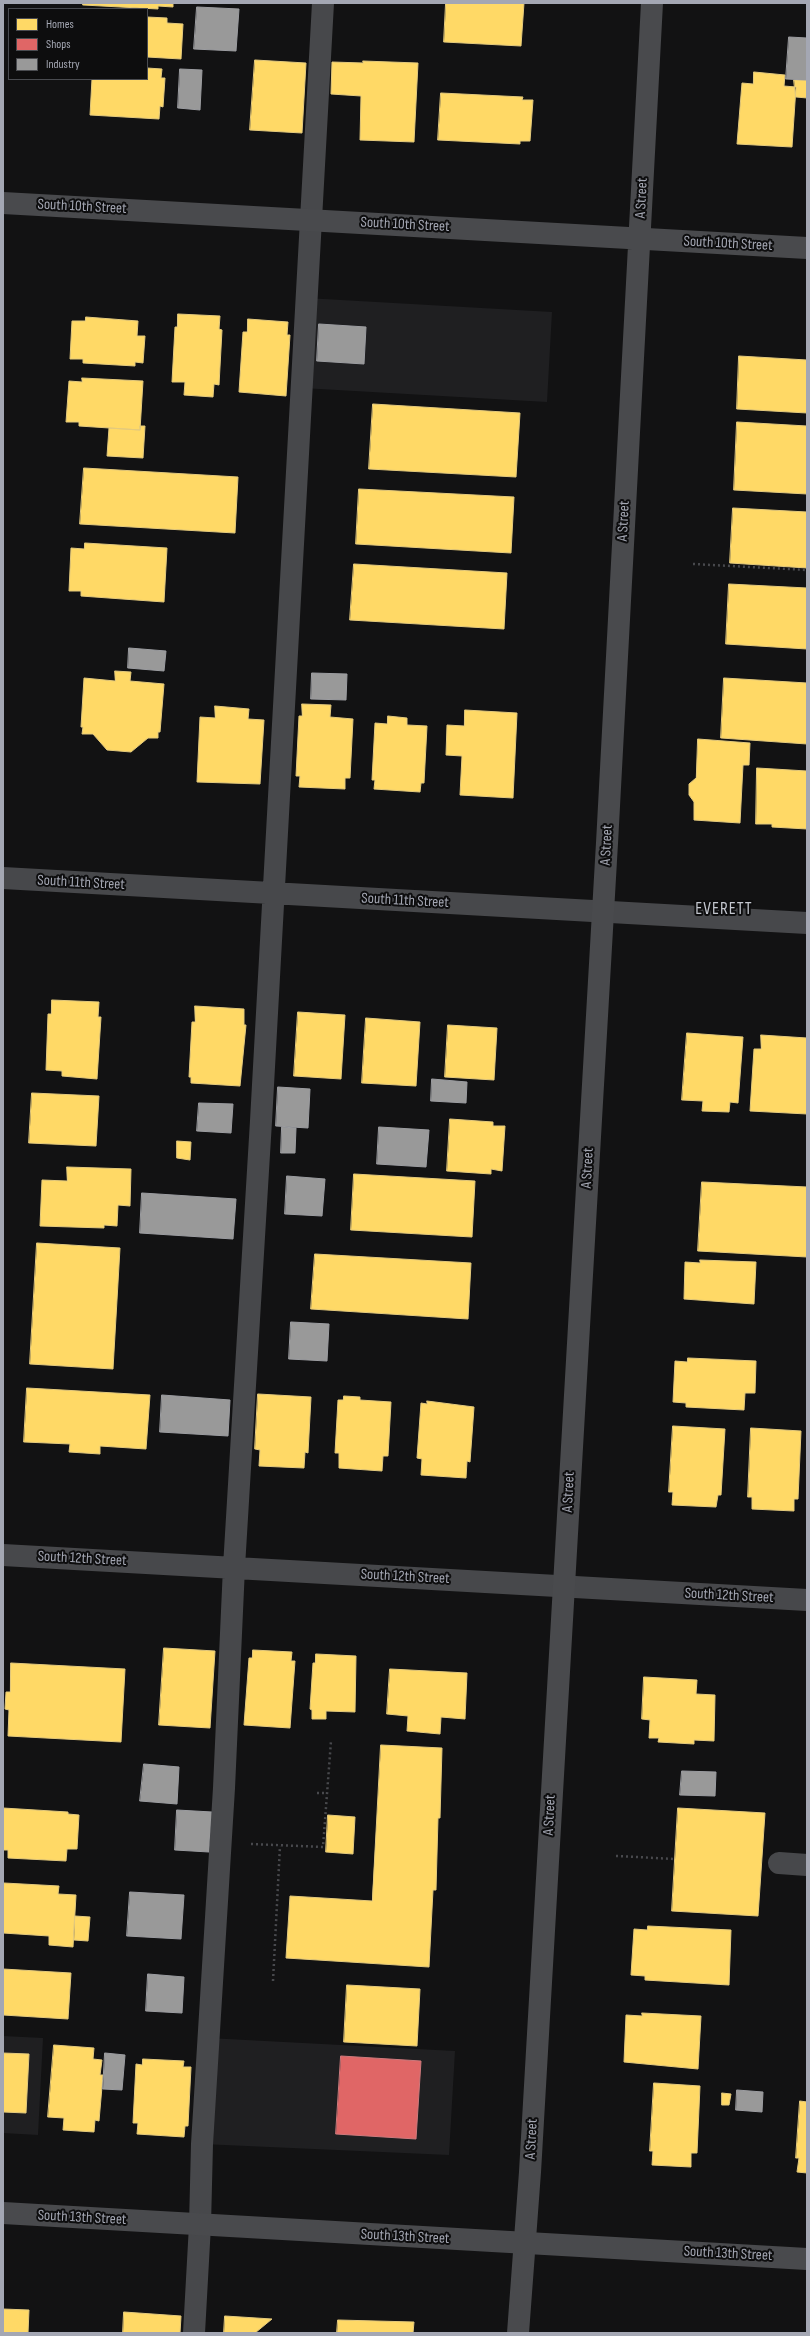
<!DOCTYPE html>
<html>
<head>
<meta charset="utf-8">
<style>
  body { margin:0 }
  #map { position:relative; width:810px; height:2336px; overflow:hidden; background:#121213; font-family:"Sofia Sans Condensed",sans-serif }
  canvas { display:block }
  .frame { position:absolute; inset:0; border:4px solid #a4a7b3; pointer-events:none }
  .legend { position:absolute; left:8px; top:8px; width:140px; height:72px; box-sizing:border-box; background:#0d0d0e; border:1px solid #494b50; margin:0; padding:5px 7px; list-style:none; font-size:12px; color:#a4a7b3 }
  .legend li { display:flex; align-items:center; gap:8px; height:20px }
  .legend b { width:20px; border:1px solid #494b50 }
</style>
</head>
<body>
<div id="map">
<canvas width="810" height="2336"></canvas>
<div class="frame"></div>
<ul class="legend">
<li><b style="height:11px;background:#ffd966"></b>Homes</li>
<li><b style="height:11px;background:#e06666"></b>Shops</li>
<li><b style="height:11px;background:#999"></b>Industry</li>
</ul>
</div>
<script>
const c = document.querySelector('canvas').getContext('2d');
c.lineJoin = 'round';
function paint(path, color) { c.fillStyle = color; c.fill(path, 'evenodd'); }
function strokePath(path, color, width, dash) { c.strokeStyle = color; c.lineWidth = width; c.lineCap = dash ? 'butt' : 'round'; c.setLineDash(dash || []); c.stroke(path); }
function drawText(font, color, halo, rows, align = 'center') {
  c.font = font + ' "Sofia Sans Condensed",sans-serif'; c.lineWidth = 4; c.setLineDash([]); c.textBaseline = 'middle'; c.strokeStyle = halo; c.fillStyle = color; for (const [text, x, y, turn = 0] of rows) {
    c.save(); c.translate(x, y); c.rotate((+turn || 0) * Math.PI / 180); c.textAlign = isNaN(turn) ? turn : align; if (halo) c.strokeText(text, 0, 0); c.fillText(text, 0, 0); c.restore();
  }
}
paint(new Path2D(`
  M306,298L552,312L547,402L302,388Z
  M3,2036L43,2038L38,2135L3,2133Z
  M208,2038L455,2051L449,2155L202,2144Z`), '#1f1f21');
const homes = new Path2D(`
  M83,3H173V7L158,6V9L83,5Z
  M446,3H524L521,46L444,42Z
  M147,17L167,18V23L183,24L181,59L147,57Z
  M255,60L306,63L302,133L250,130Z
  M363,61L418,63L414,142L360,140L361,96L331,94L332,62L363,63Z
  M147,68L162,69L161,78H165L163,107L160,106L159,119L90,115L92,79H147Z
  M754,72L785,75L784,86L796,87L792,147L737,144L742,83L753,84Z
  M794,80H807V98L796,97Z
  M441,93L523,97L522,100H533L530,141H520V144L438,140Z
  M178,314L220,316L219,329L222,330L219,385L214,384L213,397L184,395L185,382H172L175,327H177Z
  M86,317L138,321L137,336H145L143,363L135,362V366L83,363V359H70L72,321H85Z
  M248,319L288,322L287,335H290L286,396L239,392L243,332H247Z
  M739,356L807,360V413L737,409Z
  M82,378L143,381L140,430L79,426V422H66L69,381L82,382Z
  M373,404L520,413L516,477L369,469Z
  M737,422L807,426V494L734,490Z
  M140,426H145L143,458L107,456L109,428L140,430Z
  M84,468L238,477L235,533L80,524Z
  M359,489L514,497L511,553L356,544Z
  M733,508L807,512V568L730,563Z
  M85,543L167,548L164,602L81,596V591H69L71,548L84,549Z
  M354,564L507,573L504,629L350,620Z
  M729,584L807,588V649L726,644Z
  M115,671L131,672L130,681L164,684L160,732H158V738H148L131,752L107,750L93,734H82L83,727H81L84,678L115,681Z
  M724,678L807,683V744L721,738Z
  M302,704L331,705L330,717L353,719L350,778H345V789L299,787L300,776H296L299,716H302Z
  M215,706L249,709L248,719L264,720L260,784L197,782L200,717L215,718Z
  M465,710L517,713L513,798L460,795L462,756L446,755L447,725L464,726Z
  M388,716L407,718V725L427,726L424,783H421L420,792L374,789L375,780H372L375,723L387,724Z
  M698,739L750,743L749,765H743L740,823L694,820V802L689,795V784L696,778Z
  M757,768L807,771V829L772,827V824H756Z
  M52,1000L99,1002L98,1017H101L97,1079L62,1076V1071L46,1070L48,1014H51Z
  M195,1006L244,1009V1025H246L240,1086L191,1083V1077H189L192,1022H195Z
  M298,1012L345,1015L341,1079L294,1076Z
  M366,1018L420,1022L416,1086L362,1083Z
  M448,1025L497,1028L494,1080L445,1077Z
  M687,1033L743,1037L738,1103L730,1102L729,1112L702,1111L703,1101L682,1100Z
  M761,1035L807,1038V1114L750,1111L754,1049H761Z
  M32,1093L99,1096L96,1146L29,1143Z
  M450,1119L493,1122V1126H505L502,1171L491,1169V1174L447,1171Z
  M177,1141L191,1142L190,1160L177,1158Z
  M67,1167L131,1169L130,1206L118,1205L117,1226L104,1225V1228L40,1226L42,1180L67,1181Z
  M354,1174L475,1181L472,1237L351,1230Z
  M702,1182L807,1187V1257L698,1251Z
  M37,1243L120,1248L113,1369L30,1364Z
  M315,1254L471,1263L468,1319L311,1309Z
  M700,1260L756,1262L754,1304L684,1299L685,1262L700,1263Z
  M688,1358L756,1361L755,1393H745L744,1410L686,1407V1403L673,1402L675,1361L687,1362Z
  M27,1388L150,1395L146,1449L100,1446V1454L69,1452L70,1444L24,1442Z
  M258,1394L311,1397L308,1453L305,1452L304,1468L259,1466L260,1450L255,1449Z
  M344,1396L360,1397V1400L391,1402L388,1456H383L382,1471L339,1468V1453H335L338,1400H343Z
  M427,1401L474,1407L470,1462L467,1461L466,1478L421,1475L422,1459L417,1458L421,1403L427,1404Z
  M673,1426L725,1429L721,1495H718L716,1507L672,1505L673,1492H669Z
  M751,1428L801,1431L798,1499H794V1511L752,1509V1497H748Z
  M164,1648L215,1651L210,1728L159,1725Z
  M253,1650L292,1652L291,1661H295L290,1728L244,1725L249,1658H252Z
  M316,1654L356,1656L355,1712L326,1711V1719H312V1710L310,1709L313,1663H315Z
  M11,1663L125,1669L121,1742L8,1736L9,1710L5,1709L6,1692H10Z
  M390,1669L467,1673L465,1719L441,1717L440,1734L407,1731L408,1716L387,1714Z
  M644,1677L697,1680L696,1694L715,1695L714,1741L694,1740V1744L658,1742L659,1738H649L650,1720L642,1719Z
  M381,1745L442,1748L440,1818H438L436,1890H433L429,1967L286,1958L290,1896L372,1901Z
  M3,1808L68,1812V1814L79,1815L77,1849H67L66,1861L8,1858V1850H3Z
  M678,1808L765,1813L758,1916L672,1911Z
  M328,1815L355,1817L353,1854L326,1852Z
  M4,1883L59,1886L58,1894L76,1895L73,1947L49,1945V1936L3,1933Z
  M75,1916L90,1917L88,1941L74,1940Z
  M648,1926L731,1930L729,1985L645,1980V1976L631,1975L634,1929L647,1930Z
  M3,1969L71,1973L68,2019L3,2015Z
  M347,1985L420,1989L417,2046L344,2042Z
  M642,2013L701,2016L698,2069L624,2062L626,2015L642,2016Z
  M54,2045L94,2048L93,2059L102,2060L100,2075H103L99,2121L95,2120L94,2132L63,2130L64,2118L48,2117Z
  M3,2053L29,2054L26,2113L3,2112Z
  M143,2059L184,2061L183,2067H191L188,2126H185L184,2137L137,2134L138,2123H133L136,2064L142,2065Z
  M654,2083L700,2086L697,2153H691V2167L652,2165L653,2151H650Z
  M722,2093L731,2094L729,2105H722Z
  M800,2101L807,2102V2173L797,2172L799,2158H796Z
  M3,2309L29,2310L28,2333H3Z
  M124,2312L181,2316L180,2333H123Z
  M225,2316L272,2319L255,2333H224Z
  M338,2320L414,2322L413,2333H337Z`);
paint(homes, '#ffd966');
strokePath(homes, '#e4ca7d', 1);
const shops = new Path2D(`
  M341,2056L421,2061L416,2139L336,2134Z`);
paint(shops, '#e06666');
strokePath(shops, '#ce7a7d', 1);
const industry = new Path2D(`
  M197,7L239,9L236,51L194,49Z
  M789,37L807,38V80L786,79Z
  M180,69L202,70L200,110L178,108Z
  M319,324L366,327L364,364L317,361Z
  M129,648L166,651L164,671L128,668Z
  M312,673L347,674L346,700L311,699Z
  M432,1079L467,1082L466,1103L431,1101Z
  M278,1087L310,1089L308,1128L276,1126Z
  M199,1103L233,1104L231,1133L197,1131Z
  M282,1127L296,1128L295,1153H281Z
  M379,1127L429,1130L426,1167L377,1164Z
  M287,1176L325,1179L322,1216L285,1214Z
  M142,1193L236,1199L233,1239L140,1233Z
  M291,1322L329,1324L327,1361L289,1359Z
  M162,1395L230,1400L228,1436L160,1432Z
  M144,1764L179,1767L177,1804L140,1801Z
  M682,1771L716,1772L715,1796L680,1795Z
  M177,1810L212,1812L209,1852L175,1850Z
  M130,1892L184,1895L181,1939L127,1936Z
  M148,1974L184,1977L182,2013L146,2011Z
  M105,2053L125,2055L122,2090L103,2089Z
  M737,2090L763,2092L762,2112L736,2110Z`);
paint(industry, '#999');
strokePath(industry, '#9c9da1', 1);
strokePath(new Path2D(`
  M693,564L807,570
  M317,1793H327
  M251,1844L323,1847L331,1741
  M616,1856L675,1859
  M273,1981L280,1846`), '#48494d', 2.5, [2, 3]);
strokePath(new Path2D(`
  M3,878L807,923
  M3,1555L807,1600
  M779,1863L807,1865
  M194,2333L200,2225L202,2144L224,1788L234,1567L261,1121L323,3`), '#47484b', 22);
strokePath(new Path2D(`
  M3,203L807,248
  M3,2213L807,2259
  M518,2333L530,2172L607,843L652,3`), '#494a4d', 22);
drawText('15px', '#a4a7b3', '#0d0d0e', [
  ["A Street",642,198,-87],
  ["South 10th Street",82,207,3],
  ["South 10th Street",405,225,3],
  ["South 10th Street",728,244,3],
  ["A Street",624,521,-87],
  ["A Street",607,845,-87],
  ["South 11th Street",81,883,3],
  ["South 11th Street",405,901,3],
  ["A Street",588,1168,-87],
  ["A Street",569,1492,-87],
  ["South 12th Street",82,1559,3],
  ["South 12th Street",405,1577,3],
  ["South 12th Street",729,1596,3],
  ["A Street",550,1815,-87],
  ["A Street",532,2139,-87],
  ["South 13th Street",82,2218,3],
  ["South 13th Street",405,2237,3],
  ["South 13th Street",728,2254,3]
]);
c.letterSpacing = '1px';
drawText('17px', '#c4c7cf', '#0d0d0e', [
  ["EVERETT",724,910]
]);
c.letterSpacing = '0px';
</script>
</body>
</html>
